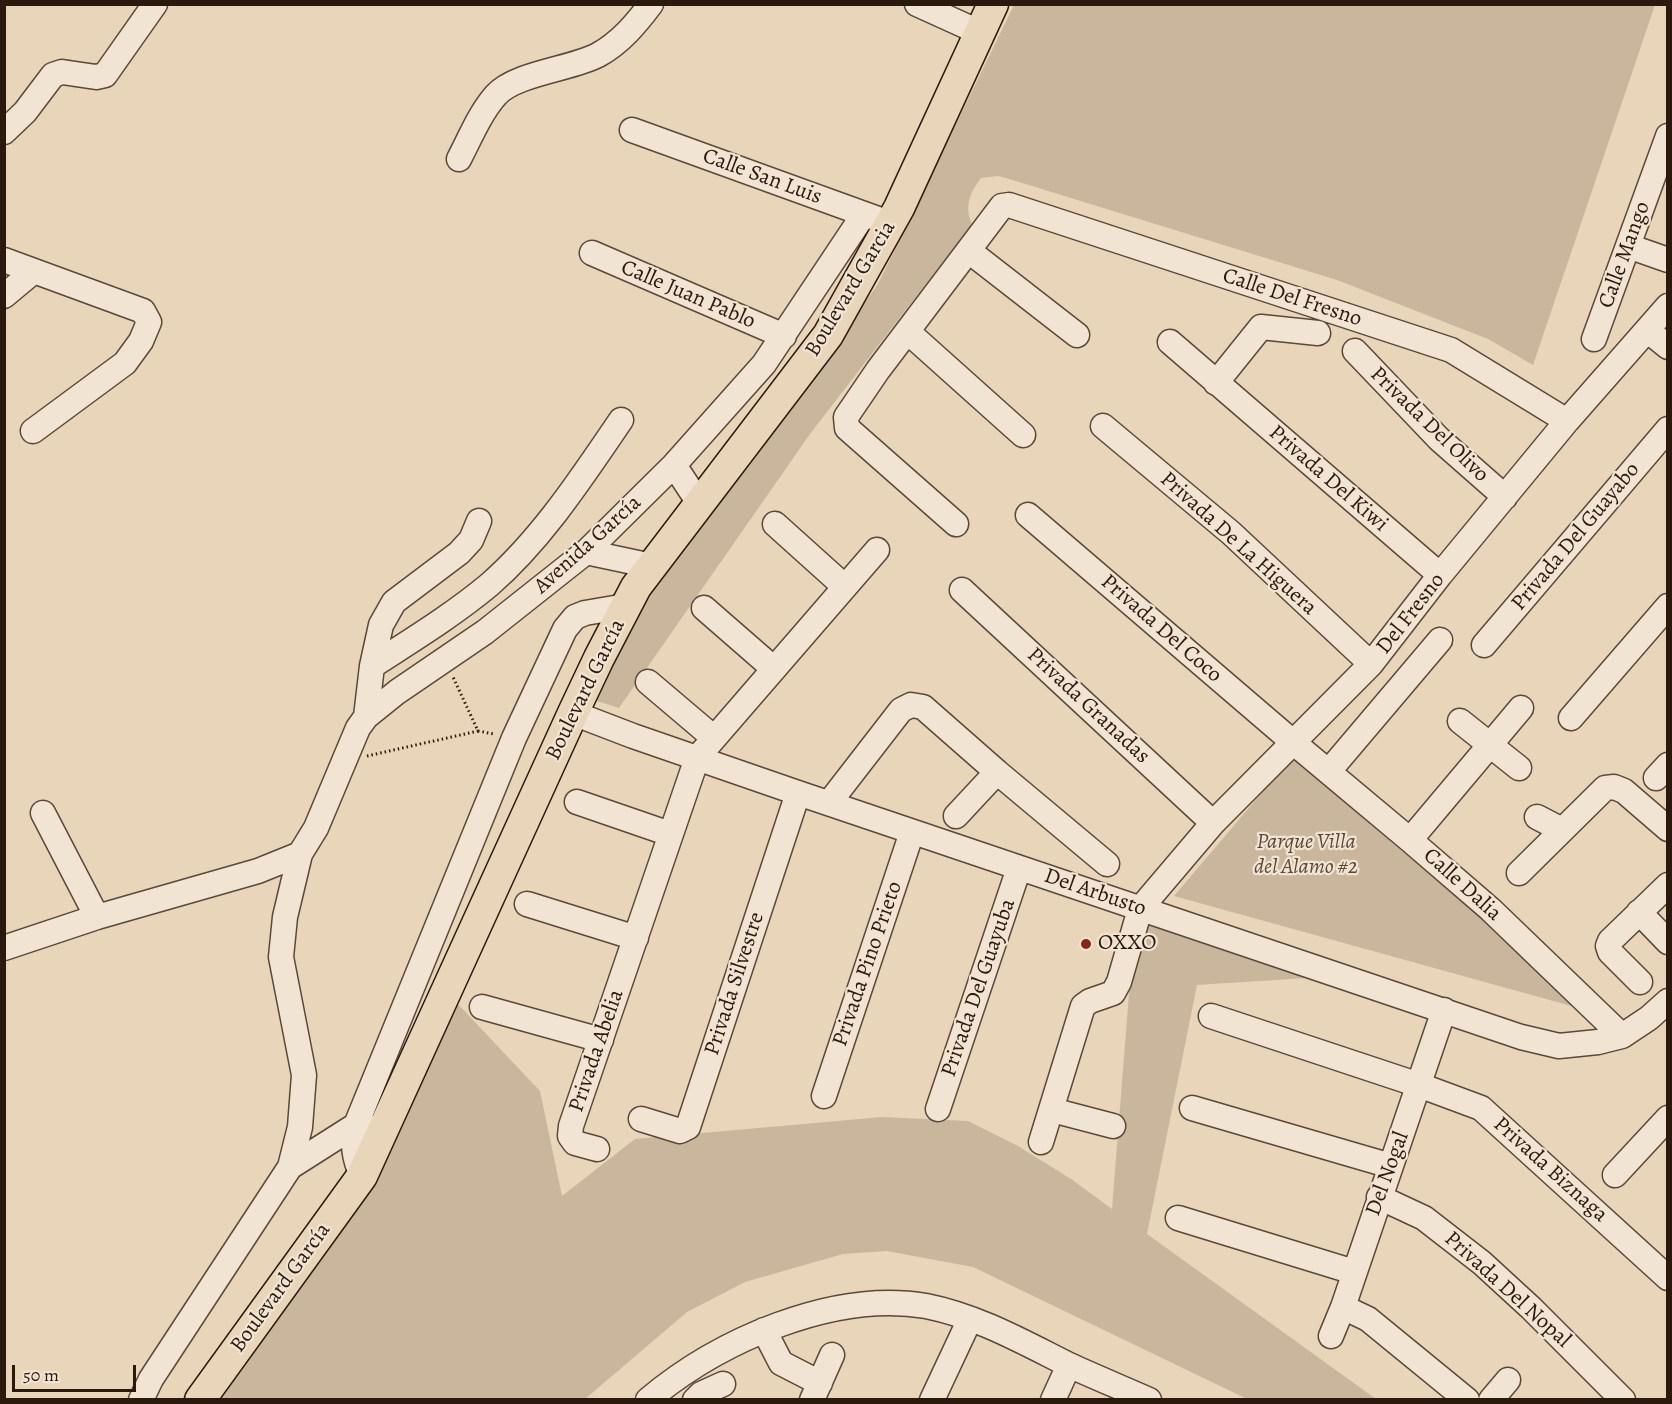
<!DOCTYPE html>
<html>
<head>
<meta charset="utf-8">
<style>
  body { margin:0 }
  #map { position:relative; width:1672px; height:1404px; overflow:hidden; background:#e9d6ba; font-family:Alegreya,serif }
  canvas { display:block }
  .frame { position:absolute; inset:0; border:6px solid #2b190e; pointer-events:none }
  .scale { position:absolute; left:12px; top:1365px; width:124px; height:27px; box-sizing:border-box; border:3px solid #2b190e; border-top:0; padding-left:8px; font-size:18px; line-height:21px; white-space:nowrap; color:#2b190e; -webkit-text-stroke:4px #f1e4d2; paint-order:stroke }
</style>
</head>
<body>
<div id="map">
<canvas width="1672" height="1404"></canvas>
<div class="frame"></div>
<div class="scale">50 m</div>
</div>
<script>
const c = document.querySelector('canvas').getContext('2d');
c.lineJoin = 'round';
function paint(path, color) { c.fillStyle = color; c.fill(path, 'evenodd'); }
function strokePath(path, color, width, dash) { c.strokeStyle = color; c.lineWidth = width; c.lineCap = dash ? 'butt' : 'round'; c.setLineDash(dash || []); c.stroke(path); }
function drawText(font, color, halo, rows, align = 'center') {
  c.font = font + ' Alegreya,serif'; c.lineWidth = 4.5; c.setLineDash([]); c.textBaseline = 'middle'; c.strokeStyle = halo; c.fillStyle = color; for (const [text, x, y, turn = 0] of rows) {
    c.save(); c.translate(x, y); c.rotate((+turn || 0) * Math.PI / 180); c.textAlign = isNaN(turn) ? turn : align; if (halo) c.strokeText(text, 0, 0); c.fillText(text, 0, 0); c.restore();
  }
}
paint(new Path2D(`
  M1014,5H1655L1533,365L1488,339L1337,280L1006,178L998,176L981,178C970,192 964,207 972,224L810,434L619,708L597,701L610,669L649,594L705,519L750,465L878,284Z
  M1298,750L1593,1012L1174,896Z
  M1140,909L1340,976L1197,985L1147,1234L1376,1399H1247L973,1267L887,1251L843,1254L745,1282L687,1312L585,1399L217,1400L455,1001L540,1091L562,1196L635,1139L882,1117L968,1121L1018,1146L1071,1179L1112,1209L1134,930Z`), '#c9b69d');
const minor = new Path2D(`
  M917,4L981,33
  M632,130L878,219
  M4,132L25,112L53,75L62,72L96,77L105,75L155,4
  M459,159C470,138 480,113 496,95C516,73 572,69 598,55C620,43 636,24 651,4
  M1628,246L1668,260
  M969,251L1077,335
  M592,253L784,336
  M4,260L143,311L149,322L141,341L125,363L33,431
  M4,296L34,271
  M1647,330L1668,347
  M908,332L1023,435
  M1594,339L1668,136
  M1170,342L1440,575
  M1355,351L1439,439L1505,497
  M1216,383L1261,327L1318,333
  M1103,426L1231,533L1371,664
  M674,465L699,503
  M1028,515L1294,743L1410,840L1490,909L1622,1036
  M775,524L845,587
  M956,524L847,428L846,417L878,370L1002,206L1009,205L1451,350L1567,421
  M586,552L652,566
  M962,590L1213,823
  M704,608L774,669
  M1484,645L1668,429
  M372,666L381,625L394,602L459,553L471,540L479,521
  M648,682L714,738
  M573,713L633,736L798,793L1521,1037L1559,1046L1598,1042L1622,1036L1649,1018L1668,1001
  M366,717L372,666C412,640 453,615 489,585C542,539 582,477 621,420
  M1571,718L1668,606
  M1460,721L1519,768
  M1329,771L1440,640
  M1656,778L1668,765
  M577,802L670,834
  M829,803L901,710L911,705L923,707L997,772L1107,864
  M43,813L97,917
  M956,816L997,772
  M1537,817L1562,830
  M1410,840L1521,708
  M1519,873L1605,788L1614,787L1624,791L1668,829
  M527,904L636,938
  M1639,912L1668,942
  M4,948L97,917L258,871L300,854
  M1640,982L1610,952L1608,946L1610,941L1668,885
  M482,1007L601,1040
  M1211,1016L1419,1085L1481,1108L1668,1278
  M824,1096L912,832
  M1192,1108L1391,1166
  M938,1109L1019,868
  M1052,1110L1113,1126
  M641,1119L680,1131L688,1127L798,793
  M1041,1142L1083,1006L1090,1001L1113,993L1119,982L1140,909L1213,823L1371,664L1440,575L1567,421L1668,306
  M597,1149L575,1143L570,1136L571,1126L697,758L877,550
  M290,1167L356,1125H365
  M1615,1175L1668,1118
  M362,1176C354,1158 352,1144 356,1125L514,738L565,629L575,617L585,613L626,606
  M1379,1197L1424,1218L1482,1263L1531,1308L1623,1400
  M1178,1218L1354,1272
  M1343,1307L1368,1319L1467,1400
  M764,1330L781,1363L820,1383
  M1331,1336L1343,1307L1444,1010
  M141,1400L151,1379L290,1167L300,1127L304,1075L281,957L285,917L300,854L316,828L358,728L366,717L397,692L485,632L586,552L674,465L764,364L864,214
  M648,1400C718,1341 833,1290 926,1306C977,1316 1023,1342 1069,1365C1095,1377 1122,1388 1149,1400
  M695,1400L701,1394L723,1384
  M812,1400L832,1355
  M932,1400L970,1319
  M1053,1400L1069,1365
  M1491,1400L1508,1380`);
const major = new Path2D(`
  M200,1400L362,1176L573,713L599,658L636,587L828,335L899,208L993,4`);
strokePath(minor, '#5a4839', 27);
strokePath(major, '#2b190e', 33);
strokePath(new Path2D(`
  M478,731L494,734
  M367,756L478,731L453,677`), '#2b190e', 3, [1.5, 3]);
strokePath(minor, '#f1e4d2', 24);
strokePath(major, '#e9d6ba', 30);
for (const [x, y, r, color] of [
  [1086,944,6,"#8f2418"]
]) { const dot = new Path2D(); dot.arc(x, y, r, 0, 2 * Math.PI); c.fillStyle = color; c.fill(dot); strokePath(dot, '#f1e4d2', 2); }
drawText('22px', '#2b190e', '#f1e4d2', [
  ["Calle San Luis",762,177,20],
  ["Calle Mango",1625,255,-70],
  ["Boulevard Garcia",851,289,-59],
  ["Calle Juan Pablo",688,295,23],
  ["Calle Del Fresno",1292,298,18],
  ["Privada Del Olivo",1429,425,44],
  ["Privada Del Kiwi",1328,479,41],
  ["Privada Del Guayabo",1576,537,-50],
  ["Privada De La Higuera",1238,544,42],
  ["Avenida García",588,545,-42],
  ["Del Fresno",1411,614,-52],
  ["Privada Del Coco",1161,629,41],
  ["Boulevard García",586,690,-64],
  ["Privada Granadas",1088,706,43],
  ["Calle Dalia",1462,885,42],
  ["Del Arbusto",1095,893,19],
  ["Privada Pino Prieto",868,964,-71],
  ["Privada Silvestre",735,984,-72],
  ["Privada Del Guayuba",979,988,-71],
  ["Privada Abelia",597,1051,-71],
  ["Privada Biznaga",1550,1170,42],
  ["Del Nogal",1388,1174,-70],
  ["Boulevard García",281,1288,-54],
  ["Privada Del Nopal",1507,1290,42]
]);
drawText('italic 22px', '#5a4839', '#f1e4d2', [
  ["Parque Villa",1306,843],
  ["del Alamo #2",1306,868]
]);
drawText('22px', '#2b190e', '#f1e4d2', [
  ["OXXO",1098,944]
], 'left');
</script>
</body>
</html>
